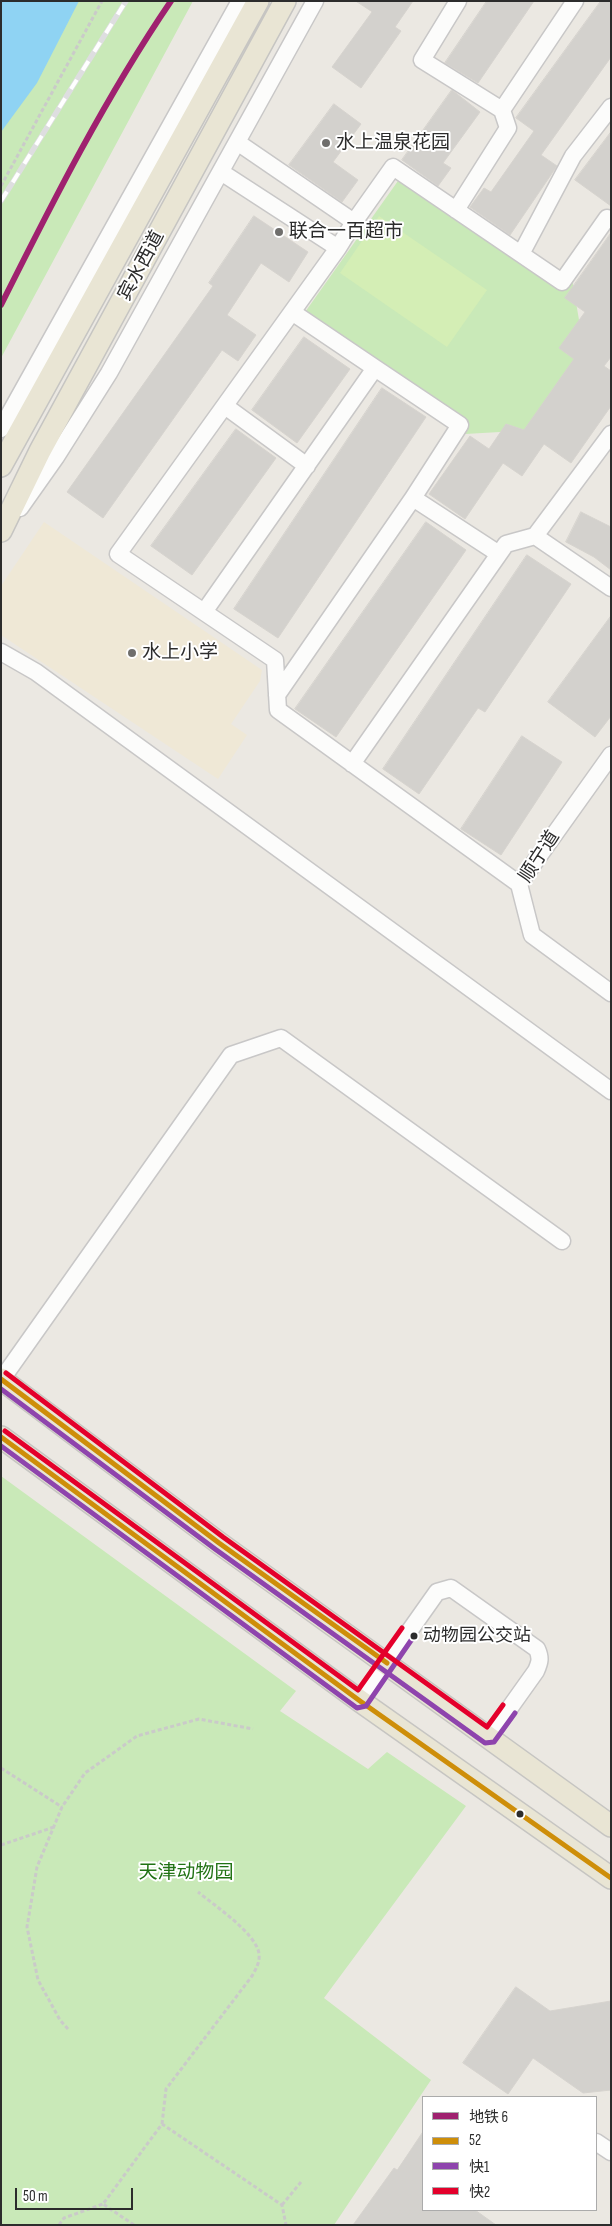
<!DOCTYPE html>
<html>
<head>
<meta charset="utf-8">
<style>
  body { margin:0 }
  #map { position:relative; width:612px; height:2226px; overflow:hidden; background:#ebe8e2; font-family:"Sofia Sans Condensed","Noto Sans SC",sans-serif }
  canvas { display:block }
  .frame { position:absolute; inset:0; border:2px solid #2c2c2c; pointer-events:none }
  .legend { position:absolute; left:422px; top:2096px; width:175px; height:115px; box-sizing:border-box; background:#fff; border:1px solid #ababab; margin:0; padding:6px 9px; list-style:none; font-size:15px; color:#2c2c2c }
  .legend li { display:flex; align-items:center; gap:10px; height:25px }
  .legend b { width:25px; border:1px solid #ababab }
  .scale { position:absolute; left:15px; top:2188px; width:118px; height:22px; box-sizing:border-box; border:2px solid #2c2c2c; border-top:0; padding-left:6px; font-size:15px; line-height:18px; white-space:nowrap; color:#2c2c2c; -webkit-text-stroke:4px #fff; paint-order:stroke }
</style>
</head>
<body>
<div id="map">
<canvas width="612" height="2226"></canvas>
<div class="frame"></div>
<ul class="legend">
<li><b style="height:6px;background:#9f216f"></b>地铁 6</li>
<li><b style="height:6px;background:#ce8e09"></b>52</li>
<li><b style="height:6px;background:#8e44ad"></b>快1</li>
<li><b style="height:6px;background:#e4002b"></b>快2</li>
</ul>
<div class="scale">50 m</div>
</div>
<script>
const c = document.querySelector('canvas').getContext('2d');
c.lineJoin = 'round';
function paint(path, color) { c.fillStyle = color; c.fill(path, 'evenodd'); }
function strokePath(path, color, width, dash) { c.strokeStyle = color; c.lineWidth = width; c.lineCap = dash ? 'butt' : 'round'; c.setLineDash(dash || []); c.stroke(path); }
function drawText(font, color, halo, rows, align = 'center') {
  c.font = font + ' "Sofia Sans Condensed","Noto Sans SC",sans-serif'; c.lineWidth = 4; c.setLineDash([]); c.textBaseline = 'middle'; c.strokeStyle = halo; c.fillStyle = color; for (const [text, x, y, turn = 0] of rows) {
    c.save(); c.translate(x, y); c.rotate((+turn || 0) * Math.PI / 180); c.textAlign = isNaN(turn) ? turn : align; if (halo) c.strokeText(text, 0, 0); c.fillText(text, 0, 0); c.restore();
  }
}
paint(new Path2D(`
  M44,522L262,670L260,681L231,724L247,735L218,779L1,635V586Z`), '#efe8d6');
paint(new Path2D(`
  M1,1H193L1,358Z
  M405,171L572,279L585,355L535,430L465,434L303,315Z
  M1,1476L296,1691L280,1711L368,1769L387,1752L466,1806L324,1998L431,2080L334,2225H1Z`), '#c9e9b8');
paint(new Path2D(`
  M379,216L487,290L447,347L340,273Z`), '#d4eeb5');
paint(new Path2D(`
  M1,1H79L37,83L1,132Z`), '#8fd3f3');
const building = new Path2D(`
  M356,1H413L395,27L401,31L361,88L332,67L372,12Z
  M487,1H534L478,83L445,63Z
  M601,1H611V57L541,155L557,166L510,235L470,207L484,188L491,192L534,131L516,118Z
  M452,90L480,112L443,163L451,168L438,186L402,160Z
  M334,104L361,124L333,162L358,180L342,202L289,165Z
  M611,132V206L575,180Z
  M254,216L308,252L289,282L261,263L227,315L256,335L238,361L222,350L103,518L67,492L213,286L209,283Z
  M611,233V357L604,366L611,371V406L571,463L544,444L522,476L503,463L465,519L429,494L470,436L489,449L506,424L524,430L574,359L559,348L585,312L565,298Z
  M304,337L350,369L297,443L252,410Z
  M382,388L426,417L278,638L234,609Z
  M236,429L276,458L192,575L151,546Z
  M581,512L611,527V570L594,557L566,542Z
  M426,522L466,550L336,737L295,709Z
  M527,555L571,584L485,712L478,708L419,794L383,769Z
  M611,616V716L595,737L548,702Z
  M522,736L562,762L501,855L461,829Z
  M516,1987L550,2011L611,2001V2090L583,2093L533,2058L508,2094L463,2063Z
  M423,2132V2210H475L496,2225H353L394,2168L397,2170Z`);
paint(building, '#d3d1cd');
strokePath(building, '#d6d3ce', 1);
const minor = new Path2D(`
  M458,1L422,60L502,110
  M237,142L354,222L393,167L562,282L607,218L611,220
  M221,172L338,248L118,554L275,660L278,710L519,884
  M456,210L508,128L502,110L575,1
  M338,248L354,222
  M521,254L573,156L611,107
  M292,312L375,368
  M225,406L307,466
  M1,429L240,1
  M611,434L535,536L611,588
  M20,508L56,457L109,373L315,1
  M204,612L375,368L460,425L413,498
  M1,652L36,672L611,1091
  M277,695L413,498L499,554
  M611,755L519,884L532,935L611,993
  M352,764L506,544L535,536
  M2,1379L231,1055L281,1038L562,1241
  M360,1701L437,1592L451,1588L537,1649C541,1658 540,1662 536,1671L489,1737
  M596,2142L611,2152`);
const major = new Path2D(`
  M1,466L258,1
  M1,531L40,451L285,1
  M1,1379L219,1543L611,1826
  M1,1437L360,1701L611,1878`);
strokePath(minor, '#c8c7c7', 19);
strokePath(major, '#c6c5c2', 24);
strokePath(new Path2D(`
  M1,186L102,1
  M1,1768L62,1807
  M1,1845L54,1827
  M68,2029L60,2020L38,1980L27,1927L37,1867L62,1807L85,1773L137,1736L199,1719L253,1729
  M162,2124L166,2089L252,1976C256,1969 260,1962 259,1954C257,1934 214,1905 198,1892
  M282,2205L301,2182
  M59,2225L64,2218L103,2204
  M134,2225L103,2204L162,2124L282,2205L286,2225`), '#cacac9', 3, [4, 2.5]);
strokePath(minor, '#fcfcfb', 16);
strokePath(major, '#e9e5d4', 21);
const rail = new Path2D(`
  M1,201L126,1`);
strokePath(rail, '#dedee0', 5.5);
strokePath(rail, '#fff', 4, [11]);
strokePath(new Path2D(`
  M1,1379L219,1543L387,1663
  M1,1437L360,1701L611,1878`), '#ce8e09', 5);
strokePath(new Path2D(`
  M1,1389L215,1549L485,1743L494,1742L515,1713
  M1,1446L357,1708L366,1706L414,1636`), '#8e44ad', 5);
strokePath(new Path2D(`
  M6,1373L223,1537L487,1727L503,1705
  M5,1431L358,1690L402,1628`), '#e4002b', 5);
strokePath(new Path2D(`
  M1,305C53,201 105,98 171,1`), '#9f216f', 6);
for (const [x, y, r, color] of [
  [326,143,5,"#6f6e6c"],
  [279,232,5,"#6f6e6c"],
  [132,653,5,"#6f6e6c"],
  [414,1636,4.5,"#2c2c2c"],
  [520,1814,4.5,"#2c2c2c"]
]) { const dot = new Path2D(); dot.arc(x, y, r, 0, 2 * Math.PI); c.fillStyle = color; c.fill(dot); strokePath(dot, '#fff', 2); }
drawText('18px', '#2c2c2c', '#fff', [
  ["动物园公交站",423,1636]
], 'left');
drawText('19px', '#2c2c2c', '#fff', [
  ["水上温泉花园",336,143],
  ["联合一百超市",289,232],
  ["水上小学",142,653]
], 'left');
drawText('19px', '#2c2c2c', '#fff', [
  ["宾水西道",142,266,-62],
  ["顺宁道",540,857,-57]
]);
drawText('19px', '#217214', '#fff', [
  ["天津动物园",186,1873]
]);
</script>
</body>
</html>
